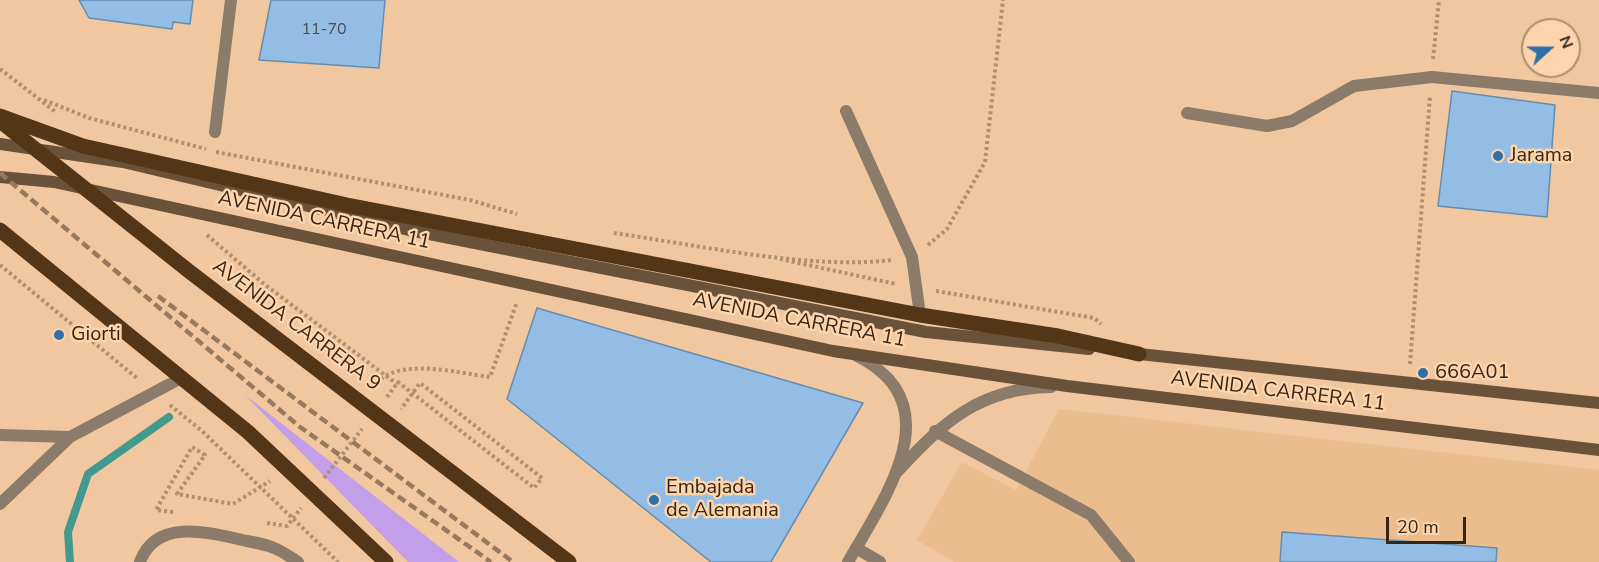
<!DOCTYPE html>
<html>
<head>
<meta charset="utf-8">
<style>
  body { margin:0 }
  #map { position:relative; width:1599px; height:562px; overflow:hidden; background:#f0c79e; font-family:"Nunito Sans",sans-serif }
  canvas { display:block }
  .north { position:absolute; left:1521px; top:18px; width:60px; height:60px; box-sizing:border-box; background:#fdd4ab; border:2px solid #ad8e6f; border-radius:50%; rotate:69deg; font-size:16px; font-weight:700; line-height:24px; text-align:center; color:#362616 }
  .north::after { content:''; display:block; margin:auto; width:21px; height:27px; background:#2f70a6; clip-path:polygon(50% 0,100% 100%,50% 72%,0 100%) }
  .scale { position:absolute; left:1386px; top:517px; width:80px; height:27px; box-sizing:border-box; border:3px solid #362616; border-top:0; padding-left:8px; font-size:18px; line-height:21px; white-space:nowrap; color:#362616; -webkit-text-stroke:4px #fdd4ab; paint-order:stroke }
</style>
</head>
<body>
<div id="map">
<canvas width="1599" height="562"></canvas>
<div class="north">N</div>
<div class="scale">20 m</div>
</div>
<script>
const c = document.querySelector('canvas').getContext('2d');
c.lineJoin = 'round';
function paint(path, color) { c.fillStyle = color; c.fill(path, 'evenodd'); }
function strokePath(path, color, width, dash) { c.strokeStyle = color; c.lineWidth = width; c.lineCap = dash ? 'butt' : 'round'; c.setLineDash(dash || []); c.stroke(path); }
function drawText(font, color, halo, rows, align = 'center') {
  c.font = font + ' "Nunito Sans",sans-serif'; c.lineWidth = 5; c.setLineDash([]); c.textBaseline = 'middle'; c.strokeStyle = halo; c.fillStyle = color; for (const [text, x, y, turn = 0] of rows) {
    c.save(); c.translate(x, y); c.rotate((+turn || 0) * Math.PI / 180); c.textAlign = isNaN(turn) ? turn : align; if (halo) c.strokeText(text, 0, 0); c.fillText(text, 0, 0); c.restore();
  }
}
paint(new Path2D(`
  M1059,409L1599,470V562H954L917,540L962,462L1016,490Z`), '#ebbd8e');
paint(new Path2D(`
  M245,395L459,562H408Z`), '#c39ee9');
strokePath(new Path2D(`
  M70,562L68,532L88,474L169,417`), '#419a8d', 8);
const building = new Path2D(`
  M79,0H193L190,24L173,22L172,29L89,18Z
  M271,0H385L379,68L259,60Z
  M1452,91L1555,105L1547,217L1438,206Z
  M537,308L863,403L771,562H711L507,399Z
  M1282,532L1497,548L1496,562H1280Z`);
paint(building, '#93bde4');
strokePath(building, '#658db2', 1.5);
strokePath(new Path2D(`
  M1433,59L1439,0
  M0,69L57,113
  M44,100L89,118L206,149
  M216,152L470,200L517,214
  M614,233C698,245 809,270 892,260
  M207,235L264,284L397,384
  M928,245L947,229L985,162L1003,0
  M780,259L896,284
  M0,265L138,379
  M936,291L1094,318L1101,324
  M1410,364L1430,96
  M373,388C394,355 457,373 490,377L517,302
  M387,397L398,382L534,488L542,478L420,383L401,409
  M170,405L202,431L338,562
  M324,478L362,429
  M173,512L156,510L192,447L205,455L177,494L233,504L270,481
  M267,523L287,526L301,508`), '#b0906f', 4, [3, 3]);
strokePath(new Path2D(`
  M846,111L912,257L920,315
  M935,431L1091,515L1129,562
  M856,548L880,562`), '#8b7b6a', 12);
strokePath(new Path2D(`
  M1187,113L1267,126L1292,121L1354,86L1432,77L1599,93
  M215,132L231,0
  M0,435L70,437
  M898,471C943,422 980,388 1051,387
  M0,504L70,437L183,377
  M140,562C155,520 204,531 238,539C249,542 263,543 274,548C282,551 290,557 298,562
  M848,562C885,497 953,404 857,356`), '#8b7b6a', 12);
strokePath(new Path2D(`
  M0,144L123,162L409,230L926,332L1089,349
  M0,177L54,182L833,351L1067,386L1599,450
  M1130,353L1599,403`), '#6a523a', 12);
strokePath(new Path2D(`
  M0,116L83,146L347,205L920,315L1058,336L1139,354
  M0,121L190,272L569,562
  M0,230L248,432L386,562`), '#523617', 15);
strokePath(new Path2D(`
  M0,173L300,427L491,562
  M158,296L513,562`), '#977a5d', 4.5, [9, 4.5]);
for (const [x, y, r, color] of [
  [1498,156,6,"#2f70a6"],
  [59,335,6,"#2f70a6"],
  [1423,373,6,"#2f70a6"],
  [654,500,6,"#2f70a6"]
]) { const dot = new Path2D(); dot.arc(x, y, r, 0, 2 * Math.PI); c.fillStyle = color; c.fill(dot); strokePath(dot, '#fdd4ab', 2); }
drawText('16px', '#4d4c4a', null, [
  ["11-70",324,30]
]);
drawText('20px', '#362616', '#fdd4ab', [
  ["Jarama",1510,156],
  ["Giorti",71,335],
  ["666A01",1435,373],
  ["Embajada",666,488],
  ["de Alemania",666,511]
], 'left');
drawText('20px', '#362616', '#fdd4ab', [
  ["AVENIDA CARRERA 11",324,221,12],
  ["AVENIDA CARRERA 11",799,321,11],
  ["AVENIDA CARRERA 9",296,326,37],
  ["AVENIDA CARRERA 11",1278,392,7]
]);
</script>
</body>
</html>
